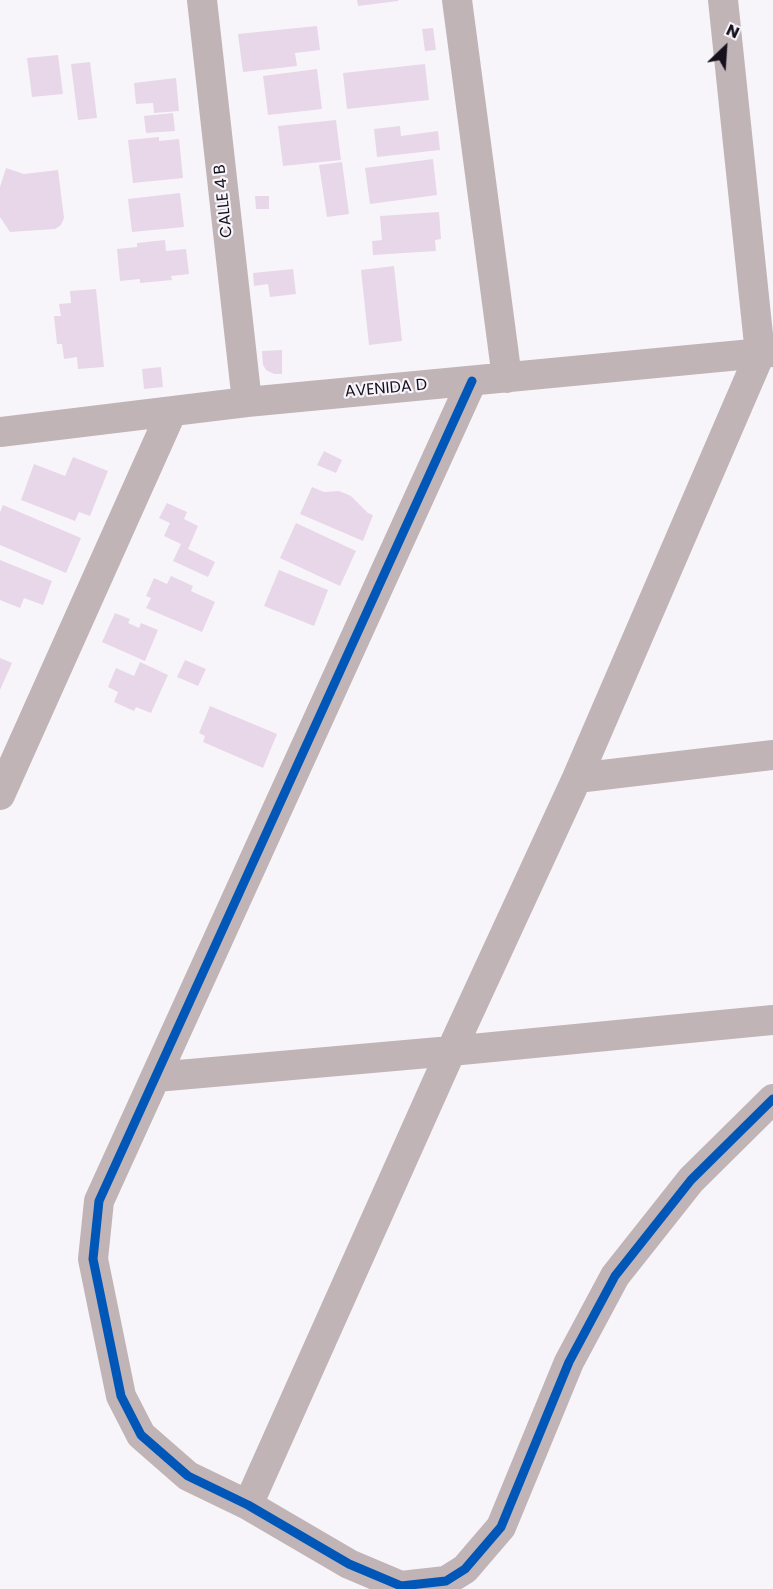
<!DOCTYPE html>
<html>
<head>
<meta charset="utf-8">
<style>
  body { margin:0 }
  #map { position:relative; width:773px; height:1589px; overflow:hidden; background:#f7f5fa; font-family:Poppins,sans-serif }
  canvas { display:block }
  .north { position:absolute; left:695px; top:18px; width:60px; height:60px; -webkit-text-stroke:4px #f7f4fb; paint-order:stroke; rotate:25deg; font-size:16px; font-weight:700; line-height:24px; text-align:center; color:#16111d }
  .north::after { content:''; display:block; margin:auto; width:21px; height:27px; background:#16111d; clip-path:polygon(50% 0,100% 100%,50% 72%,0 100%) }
</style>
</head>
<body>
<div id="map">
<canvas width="773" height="1589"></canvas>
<div class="north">N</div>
</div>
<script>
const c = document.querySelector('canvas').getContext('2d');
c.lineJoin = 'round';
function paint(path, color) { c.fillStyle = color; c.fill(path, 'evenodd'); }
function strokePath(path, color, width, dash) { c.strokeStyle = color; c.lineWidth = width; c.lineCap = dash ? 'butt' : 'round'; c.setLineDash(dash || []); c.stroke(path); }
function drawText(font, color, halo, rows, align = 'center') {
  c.font = font + ' Poppins,sans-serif'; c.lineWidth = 4.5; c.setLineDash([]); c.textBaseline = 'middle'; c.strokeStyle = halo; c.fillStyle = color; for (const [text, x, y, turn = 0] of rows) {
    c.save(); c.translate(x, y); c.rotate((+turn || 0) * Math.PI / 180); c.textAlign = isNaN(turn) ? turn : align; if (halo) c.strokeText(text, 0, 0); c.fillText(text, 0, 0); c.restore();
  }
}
paint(new Path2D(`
  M357,0H398V1L358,6Z
  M317,26L320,50L295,53L297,66L243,72L238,34Z
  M433,28L436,50L425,51L422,29Z
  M58,55L63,94L32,97L27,58Z
  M90,62L97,118L78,120L71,64Z
  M425,64L429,100L347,109L343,73Z
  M317,69L322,109L268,115L263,76Z
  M176,78L179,111L154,113L153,103L136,104L134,83Z
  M173,113L175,131L146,133L144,116Z
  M336,120L341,160L283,166L278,126Z
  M400,126L401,136L438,131L440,150L377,157L374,129Z
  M159,137V141L179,139L183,178L133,183L128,140Z
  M433,159L437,195L370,204L365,168Z
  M342,162L349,214L327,217L319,165Z
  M6,168L24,174L58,170L64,218L61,225L55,229L10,232L0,217V187Z
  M180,193L184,227L132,232L128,199Z
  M255,196H269V209H256Z
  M439,212L441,239L435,240L436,251L373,255L372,241L382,240L380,216Z
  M165,240L166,251L186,249L189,274L171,276L172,280L140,283V279L120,281L117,249L137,247V243Z
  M394,266L402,341L369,345L361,270Z
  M293,269L296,294L270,297L268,284L254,286L253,273Z
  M96,289L104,367L78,369L77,357L64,359L62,344H57L54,316H61L59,304L71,303L70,291Z
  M282,350V374H274L266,370L263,365L262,351Z
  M161,367L163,387L144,389L142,369Z
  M324,451L342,460L336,473L317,465Z
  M73,457L108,471L90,516L79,512L75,521L21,500L34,464L65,476Z
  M312,487L324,492L339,491L351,496L368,513L373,515L363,541L300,514Z
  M167,503L187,512L184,519L198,526L188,549L215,562L208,577L173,561L181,544L164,536L170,523L159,518Z
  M3,505L81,538L66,573L0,545V512Z
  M296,523L356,551L340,586L280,558Z
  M0,560L52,581L43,605L24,598L20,608L0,600Z
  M279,570L328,590L314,626L264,606Z
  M171,576L193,586L191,591L215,602L202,632L146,608L151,598L146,596L154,578L167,584Z
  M115,613L130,619L128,623L139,628L141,623L158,630L145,661L102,642Z
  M0,658L12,663L0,690Z
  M185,660L206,669L198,686L177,677Z
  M140,662L168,675L151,713L136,707L134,711L114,702L118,692L108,687L116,668L134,676Z
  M210,706L277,734L263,768L203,742L205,736L199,733Z`), '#e8d7e8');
strokePath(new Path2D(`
  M202,0L247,402
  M457,0L507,378
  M472,381L99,1201L93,1259L121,1396L141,1435L188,1476L248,1505L349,1564L401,1586L446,1581L465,1569L501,1527L569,1362L615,1276L691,1180L773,1099
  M0,432L247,402L773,352
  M577,778L773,755
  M0,795L172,411
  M156,1077L451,1051L773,1020
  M248,1505L451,1051L577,778L760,354L723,0`), '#c1b4b7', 30);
strokePath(new Path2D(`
  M472,381L99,1201L93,1259L121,1396L141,1435L188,1476L248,1505L349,1564L401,1586L446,1581L465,1569L501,1527L569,1362L615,1276L691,1180L773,1099`), '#0057b8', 9);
drawText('16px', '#16111d', '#f7f4fb', [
  ["CALLE 4 B",224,201,-96],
  ["AVENIDA D",386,389,-5]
]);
</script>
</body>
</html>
